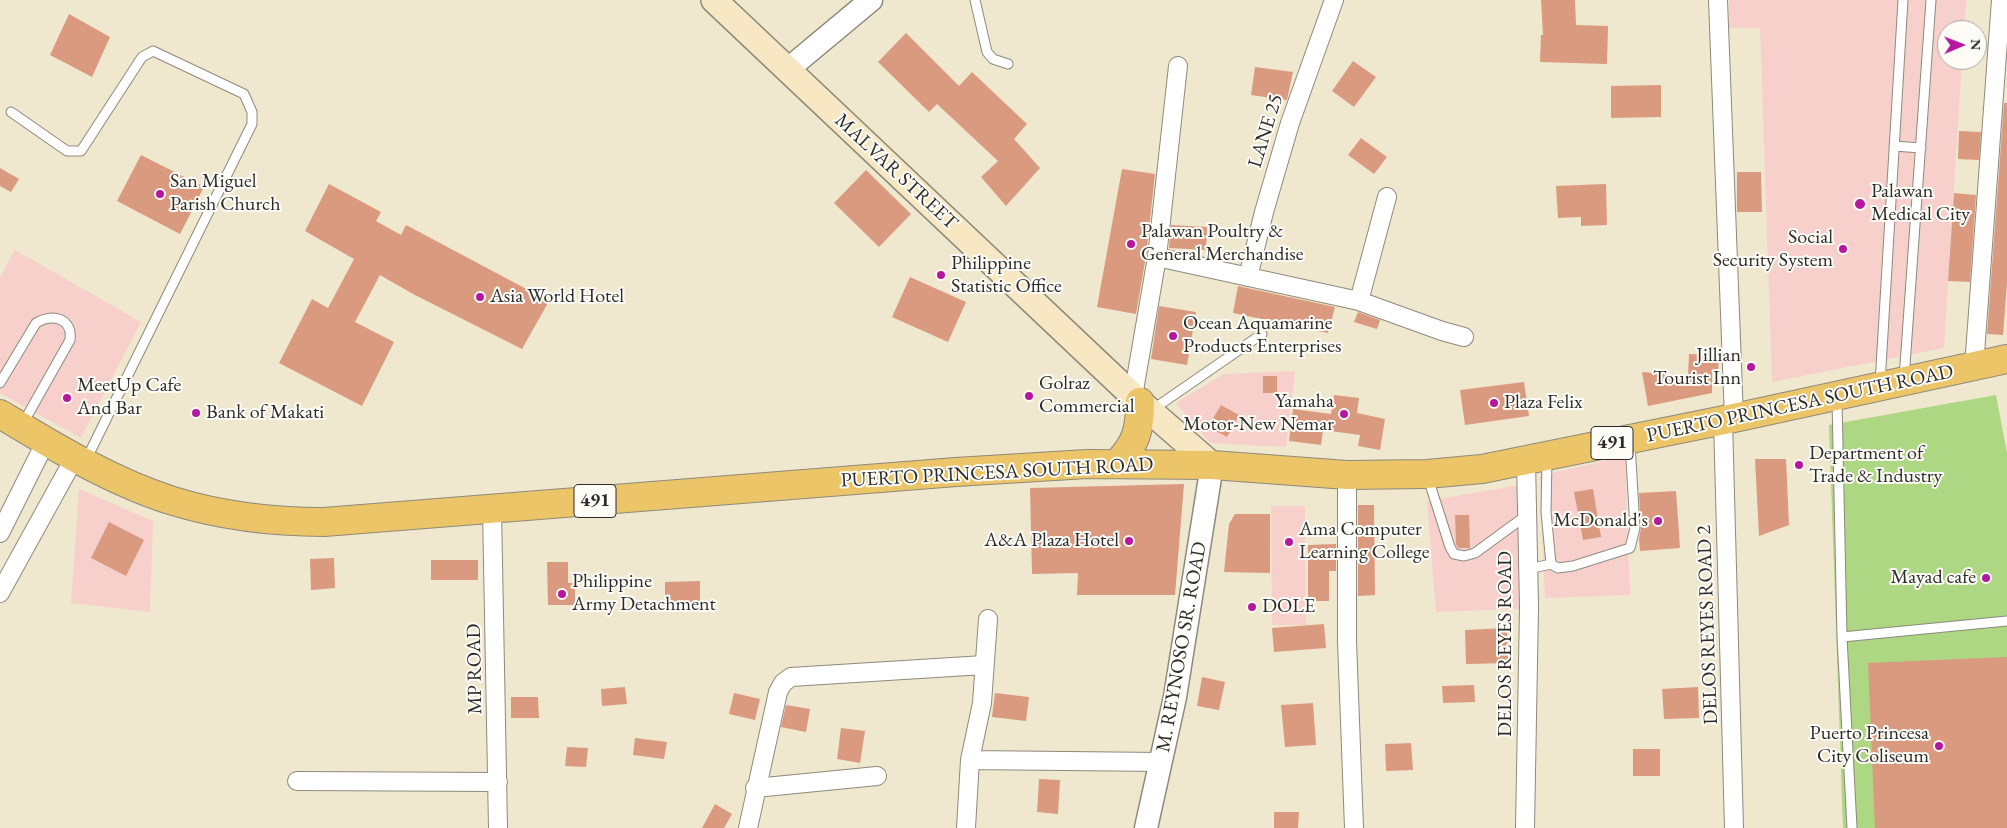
<!DOCTYPE html>
<html>
<head>
<meta charset="utf-8">
<style>
  body { margin:0 }
  #map { position:relative; width:2007px; height:828px; overflow:hidden; background:#efe8ce; font-family:"EB Garamond",serif }
  canvas { display:block }
  .north { position:absolute; left:1937px; top:20px; width:50px; height:50px; box-sizing:border-box; background:#fdfcf7; border:1px solid #a9a8a5; border-radius:50%; rotate:89deg; font-size:14px; font-weight:700; line-height:20px; text-align:center; color:#2b2b2b }
  .north::after { content:''; display:block; margin:auto; width:18px; height:22px; background:#b5179e; clip-path:polygon(50% 0,100% 100%,50% 72%,0 100%) }
</style>
</head>
<body>
<div id="map">
<canvas width="2007" height="828"></canvas>
<div class="north">N</div>
</div>
<script>
const c = document.querySelector('canvas').getContext('2d');
c.lineJoin = 'round';
function paint(path, color) { c.fillStyle = color; c.fill(path, 'evenodd'); }
function strokePath(path, color, width, dash) { c.strokeStyle = color; c.lineWidth = width; c.lineCap = dash ? 'butt' : 'round'; c.setLineDash(dash || []); c.stroke(path); }
function drawText(font, color, halo, rows, align = 'center') {
  c.font = font + ' "EB Garamond",serif'; c.lineWidth = 4; c.setLineDash([]); c.textBaseline = 'middle'; c.strokeStyle = halo; c.fillStyle = color; for (const [text, x, y, turn = 0] of rows) {
    c.save(); c.translate(x, y); c.rotate((+turn || 0) * Math.PI / 180); c.textAlign = isNaN(turn) ? turn : align; if (halo) c.strokeText(text, 0, 0); c.fillText(text, 0, 0); c.restore();
  }
}
paint(new Path2D(`
  M1729,0H1966L1964,30H1947V60H1962L1944,348L1772,382L1760,28H1729Z
  M15,250L141,322L81,438L0,393V277Z
  M1295,371L1286,447L1210,443L1176,403L1224,374Z
  M1625,456L1630,595L1545,598L1540,476Z
  M1519,485L1521,609L1436,612L1427,501Z
  M79,489L153,521L150,612L71,603Z
  M1271,506H1305L1306,625H1272Z`), '#f7d0cc');
paint(new Path2D(`
  M1996,395L2007,453V828H1843L1829,425Z`), '#add782');
paint(new Path2D(`
  M1541,0H1575L1576,25L1608,26L1607,64L1540,62L1541,35H1543Z
  M69,14L110,37L92,77L50,55Z
  M906,33L959,86L972,72L1027,124L1014,139L1040,168L1006,206L981,177L998,161L937,104L929,112L878,62Z
  M1353,61L1376,77L1354,107L1332,91Z
  M1255,67L1293,72L1287,100L1251,95Z
  M1661,85V117L1611,118V86Z
  M2004,103H2007V283L2003,335L1987,334Z
  M1959,131L1981,132L1979,160L1958,159Z
  M1361,138L1387,157L1374,174L1348,155Z
  M141,155L204,187L180,234L117,201Z
  M0,168L19,179L11,192L0,186Z
  M1122,169L1155,174L1146,256L1136,314L1097,307Z
  M866,170L911,214L879,247L834,203Z
  M1737,172H1761L1762,212H1737Z
  M329,184L381,212L376,221L401,235L406,225L549,301L522,349L413,294L380,275L355,322L394,342L362,406L279,363L312,299L328,308L354,259L305,231Z
  M1606,184L1607,225L1581,226V217L1558,218L1556,186Z
  M1954,193L1976,195L1970,282L1948,281Z
  M1171,225L1207,227L1206,250L1169,248Z
  M910,277L966,302L948,342L892,317Z
  M1238,286L1335,307L1328,333L1233,313Z
  M1159,306L1196,312L1187,365L1151,359Z
  M1358,312L1380,320L1377,329L1354,322Z
  M1689,354L1719,355L1718,373H1712V393L1648,406L1642,372L1688,376Z
  M1263,376H1277V393H1263Z
  M1524,382L1529,416L1465,425L1460,390Z
  M1334,395L1359,398L1357,413L1385,419L1380,450L1358,446L1360,435L1323,430L1321,445L1289,441L1293,409L1331,414Z
  M1221,405L1239,415L1227,437L1208,427Z
  M1755,459H1786L1789,525L1759,536Z
  M1184,484L1175,595H1077L1078,573L1032,574L1030,488Z
  M1593,489L1601,537L1583,540L1574,492Z
  M1676,491L1680,548L1640,551L1639,539L1641,528L1639,493Z
  M1358,505H1374L1375,595L1358,596Z
  M1235,514H1270V573L1224,572L1229,524Z
  M1455,515H1469L1470,548H1458L1456,544Z
  M109,522L144,540L126,576L91,558Z
  M1336,544V571H1329V601H1308V545Z
  M334,558L335,588L311,590L310,559Z
  M431,560H478V580H431Z
  M547,562H568V583H575V605H548Z
  M700,581V609L665,610V582Z
  M1324,624L1326,648L1274,652L1272,628Z
  M1507,628L1508,663L1466,664L1465,630Z
  M2007,657V828H1875L1868,663Z
  M1202,677L1225,682L1219,710L1197,706Z
  M1474,685L1475,702L1443,703L1442,686Z
  M625,687L627,704L602,706L601,689Z
  M1698,687L1699,718L1664,719L1662,689Z
  M734,693L760,699L755,720L729,714Z
  M995,693L1029,697L1026,721L992,717Z
  M511,697H538L539,718H511Z
  M1313,703L1316,745L1285,747L1281,705Z
  M786,705L810,709L806,732L781,727Z
  M841,728L865,731L860,763L837,759Z
  M635,738L667,742L664,759L633,755Z
  M1411,743L1413,770L1386,771L1385,744Z
  M567,747L588,748L586,767L565,766Z
  M1633,749H1660V776H1633Z
  M1039,779L1060,780L1058,814L1037,812Z
  M715,804L732,814L724,828H702Z
  M1274,812H1299L1298,828H1274Z`), '#da9a7f');
const service = new Path2D(`
  M975,0L987,52L993,59L1008,64
  M11,112L67,151H81L142,57L153,51L244,94L252,112V124L86,460
  M1894,146L1921,148
  M1904,379L1931,0
  M0,383L36,323C52,313 73,318 70,340L22,425
  M1880,384L1903,0
  M1837,399L1842,637L1852,828
  M1152,410L1262,334
  M1547,459L1546,512L1551,564L1558,568L1573,566L1630,548L1635,528L1630,443
  M1428,478L1450,547L1454,554L1464,556L1475,553L1527,515
  M1528,569L1551,564
  M1842,637L2007,621`);
const minor = new Path2D(`
  M1718,0L1734,418
  M1157,257L1359,301L1442,331L1464,337
  M1248,277L1264,212L1290,123L1334,0
  M1359,301L1387,197
  M1974,367L2001,0
  M1133,396L1157,257L1178,66
  M1723,420L1734,828
  M1347,475V641L1354,828
  M492,509L498,828
  M0,533L46,441
  M0,593L75,457
  M970,760L1161,762
  M297,781L498,782
  M755,788L877,776
  M748,828L778,692L783,683L791,677L984,665
  M966,828L970,760L982,703L988,619
  M1525,828L1529,607L1526,460`);
const tertiary = new Path2D(`
  M787,70L871,0
  M1146,828L1175,697L1212,465`);
const secondary = new Path2D(`
  M714,0L1133,396L1212,465`);
const primary = new Path2D(`
  M0,414C55,447 112,482 173,501C222,516 272,522 324,522L956,472L1087,464L1212,465L1347,475L1427,474L1482,469L1734,418L2007,359
  M1117,464C1136,443 1140,431 1140,402`);
strokePath(service, '#8d8a7c', 11);
strokePath(minor, '#8d8a7c', 20);
strokePath(tertiary, '#8d8a7c', 25);
strokePath(secondary, '#8d8a7c', 28);
strokePath(primary, '#8d8a7c', 30);
strokePath(service, '#fff', 9);
strokePath(minor, '#fff', 18);
strokePath(tertiary, '#fff', 22);
strokePath(secondary, '#f7e8c3', 25);
strokePath(primary, '#ecc569', 28);
for (const [x, y, r, color] of [
  [160,194,5,"#b5179e"],
  [1860,204,6,"#b5179e"],
  [1131,244,5,"#b5179e"],
  [1843,249,5,"#b5179e"],
  [941,275,5,"#b5179e"],
  [480,297,5,"#b5179e"],
  [1173,336,5,"#b5179e"],
  [1751,367,5,"#b5179e"],
  [1029,396,5,"#b5179e"],
  [67,398,5,"#b5179e"],
  [1494,403,5,"#b5179e"],
  [196,413,5,"#b5179e"],
  [1344,414,5,"#b5179e"],
  [1799,465,5,"#b5179e"],
  [1658,521,5,"#b5179e"],
  [1129,541,5,"#b5179e"],
  [1289,542,5,"#b5179e"],
  [1986,578,5,"#b5179e"],
  [562,594,5,"#b5179e"],
  [1252,607,5,"#b5179e"],
  [1939,746,5,"#b5179e"]
]) { const dot = new Path2D(); dot.arc(x, y, r, 0, 2 * Math.PI); c.fillStyle = color; c.fill(dot); strokePath(dot, '#fdfcf7', 2); }
for (const [x, y, w] of [
  [1612,443,42],
  [595,501,42]
]) { const box = new Path2D(); box.roundRect(x - w / 2, y - 16.5, w, 33, 4); c.fillStyle = '#fdfcf7'; c.fill(box); strokePath(box, '#2b2b2b', 1); }
drawText('bold 19px', '#2b2b2b', null, [
  ["491",1612,443],
  ["491",595,501]
]);
drawText('20px', '#2b2b2b', '#fdfcf7', [
  ["LANE 25",1266,131,-73],
  ["MALVAR STREET",896,172,43],
  ["PUERTO PRINCESA SOUTH ROAD",1800,404,-12],
  ["PUERTO PRINCESA SOUTH ROAD",997,473,-3],
  ["DELOS REYES ROAD 2",1708,625,-92],
  ["DELOS REYES ROAD",1506,644,-90],
  ["M. REYNOSO SR. ROAD",1182,647,-80],
  ["MP ROAD",475,669,-91]
]);
drawText('20px', '#2b2b2b', '#fdfcf7', [
  ["San Miguel",170,182],
  ["Parish Church",170,205],
  ["Palawan",1871,192],
  ["Medical City",1871,215],
  ["Palawan Poultry &",1141,232],
  ["General Merchandise",1141,255],
  ["Social",1833,238,"right"],
  ["Security System",1833,261,"right"],
  ["Philippine",951,264],
  ["Statistic Office",951,287],
  ["Asia World Hotel",490,297],
  ["Ocean Aquamarine",1183,324],
  ["Products Enterprises",1183,347],
  ["Jillian",1741,356,"right"],
  ["Tourist Inn",1741,379,"right"],
  ["Golraz",1039,384],
  ["Commercial",1039,407],
  ["MeetUp Cafe",77,386],
  ["And Bar",77,409],
  ["Yamaha",1334,402,"right"],
  ["Motor-New Nemar",1334,425,"right"],
  ["Plaza Felix",1504,403],
  ["Bank of Makati",206,413],
  ["Department of",1809,454],
  ["Trade & Industry",1809,477],
  ["McDonald's",1648,521,"right"],
  ["Ama Computer",1299,530],
  ["Learning College",1299,553],
  ["A&A Plaza Hotel",1119,541,"right"],
  ["Mayad cafe",1976,578,"right"],
  ["Philippine",572,582],
  ["Army Detachment",572,605],
  ["DOLE",1262,607],
  ["Puerto Princesa",1929,734,"right"],
  ["City Coliseum",1929,757,"right"]
], 'left');
</script>
</body>
</html>
